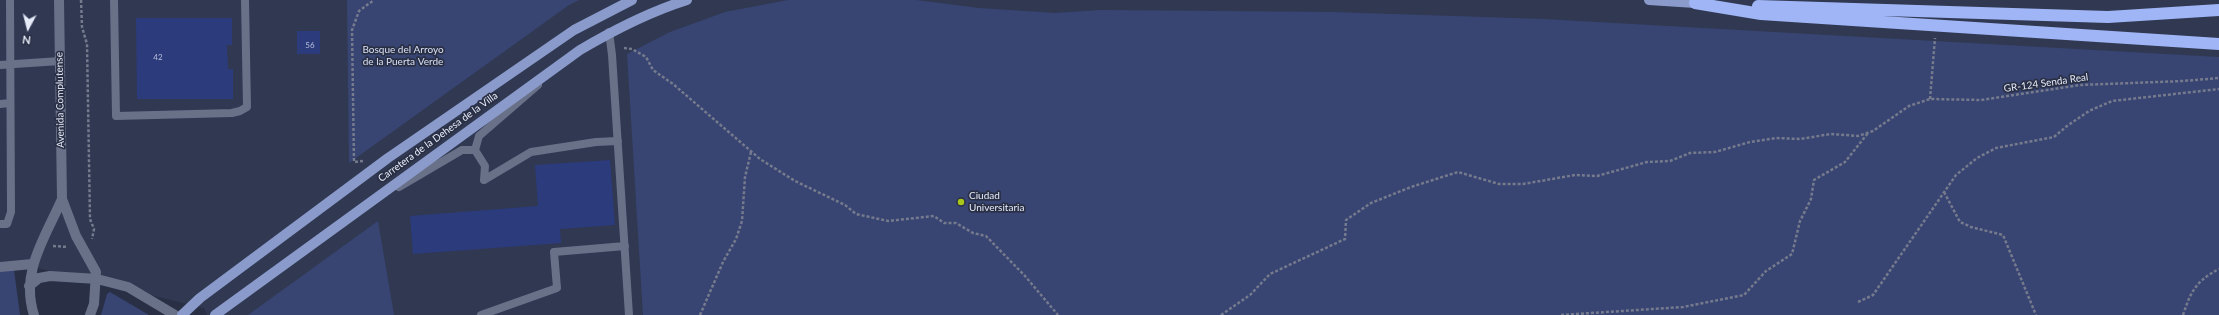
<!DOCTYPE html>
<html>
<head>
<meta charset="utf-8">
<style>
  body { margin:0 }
  #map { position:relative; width:2219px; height:315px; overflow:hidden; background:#292f44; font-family:Lato,sans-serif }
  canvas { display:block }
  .north { position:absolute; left:8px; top:8px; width:40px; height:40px; -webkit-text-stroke:3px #292f44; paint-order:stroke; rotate:187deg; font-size:11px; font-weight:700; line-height:16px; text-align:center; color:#e6ebf9 }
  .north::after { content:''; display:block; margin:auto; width:14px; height:18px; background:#e6ebf9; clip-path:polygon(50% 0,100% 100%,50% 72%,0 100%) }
</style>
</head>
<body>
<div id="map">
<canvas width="2219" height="315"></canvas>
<div class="north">N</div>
</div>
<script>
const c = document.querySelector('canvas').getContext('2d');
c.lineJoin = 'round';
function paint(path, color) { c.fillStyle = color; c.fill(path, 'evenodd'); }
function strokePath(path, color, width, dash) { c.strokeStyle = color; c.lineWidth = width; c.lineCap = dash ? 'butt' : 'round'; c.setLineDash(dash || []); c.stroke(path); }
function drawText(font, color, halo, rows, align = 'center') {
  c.font = font + ' Lato,sans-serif'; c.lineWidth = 3.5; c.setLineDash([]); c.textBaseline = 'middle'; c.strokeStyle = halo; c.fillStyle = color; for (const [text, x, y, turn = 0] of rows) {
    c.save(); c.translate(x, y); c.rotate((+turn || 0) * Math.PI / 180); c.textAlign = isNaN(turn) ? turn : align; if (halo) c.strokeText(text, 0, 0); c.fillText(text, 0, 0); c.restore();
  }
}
paint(new Path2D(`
  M0,0H2219V86L1697,315H207L204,308L13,262L0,264Z`), '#303852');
paint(new Path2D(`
  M347,0H579L569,5L349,163Z
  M788,0H916L979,8L1055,13L1101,10L1333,12L1543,19L2219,57V315H643L627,54L670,32L725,12Z
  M378,221L394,315H248Z
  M13,262L20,315H0V264Z
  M110,292L149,315H101L107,294Z`), '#384572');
paint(new Path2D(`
  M136,18H232V45H227L228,69H233V99H137Z
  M297,31H320V54H297Z
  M610,160L615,225L560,229L561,243L413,254L410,216L538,206L535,165Z`), '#2c3b7c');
strokePath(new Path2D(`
  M81,0L82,27L87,44L90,219L94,229L92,239
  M624,48L632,49L646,57L653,70L673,84L760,159L795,181L845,205L856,214L888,221L934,216L944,223H956L973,233L986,236L1025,276L1058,315
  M1930,99L1935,38
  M363,161L354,162L352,30L359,11L374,0
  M1944,192L1960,222L1971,227L2003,235L2036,315
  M53,246L68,247
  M1858,302L1873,295L1956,175L1977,158L1996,148L2054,137L2067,126L2089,111L2112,101L2219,89
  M700,315L723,262L736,239L742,221L745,177L751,152
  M1221,315L1250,295L1270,274L1345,239L1346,220L1371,203L1411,187L1458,172L1499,184H1523L1575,175L1597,176L1647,162L1670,161L1690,153L1715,152L1750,142L1776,138L1800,139L1831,134L1858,136L1873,131L1909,106L1930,99L1981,100L2080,85L2183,81L2219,78
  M1561,315L1683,307L1744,295L1766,271L1792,254L1800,221L1811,199L1814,180L1845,162L1868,133
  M2183,315C2191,291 2196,281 2219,269`), '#757a8d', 2.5, [3, 2]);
strokePath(new Path2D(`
  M114,0L116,116L232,113L240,111L247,107L245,0
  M609,32L612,55L629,315
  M0,65L60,61
  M0,104L10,103
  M475,150L485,166L484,180L531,152L596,142L618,141
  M399,187L462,150H475L479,136L538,85
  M0,224H7L11,212L10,0
  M481,315L557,288L554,252L625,246`), '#697189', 8);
strokePath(new Path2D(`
  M0,267L32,264`), '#697189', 10);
strokePath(new Path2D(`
  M59,0L62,199L76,236L96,272L94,304L90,315
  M29,286L39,278L50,276L97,279L128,287L175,315
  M34,315C20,272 45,238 62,199`), '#697189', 10);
strokePath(new Path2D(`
  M1649,0L1695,3
  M182,315L200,298L388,158L574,30L632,0
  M215,315L580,50C614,30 649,12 687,0`), '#8a9aca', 10);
strokePath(new Path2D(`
  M1695,3L1761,14L2219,44
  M1758,6L2108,17L2219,10`), '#a0b5f6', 12);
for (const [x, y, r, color] of [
  [961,202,4,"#a9c71b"]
]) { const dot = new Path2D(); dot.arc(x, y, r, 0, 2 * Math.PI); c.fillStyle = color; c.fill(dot); strokePath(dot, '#292f44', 1.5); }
drawText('8px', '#b8bfda', null, [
  ["56",310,45],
  ["42",158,57]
]);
drawText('10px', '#d9e0f4', '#292f44', [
  ["Bosque del Arroyo",403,50],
  ["de la Puerta Verde",403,62]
]);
drawText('10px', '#e6ebf9', '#292f44', [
  ["GR-124 Senda Real",2046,83,-8],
  ["Avenida Complutense",60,100,-91],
  ["Carretera de la Dehesa de la Villa",438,137,-36]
]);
drawText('10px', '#e6ebf9', '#292f44', [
  ["Ciudad",969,196],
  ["Universitaria",969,208]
], 'left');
</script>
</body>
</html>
